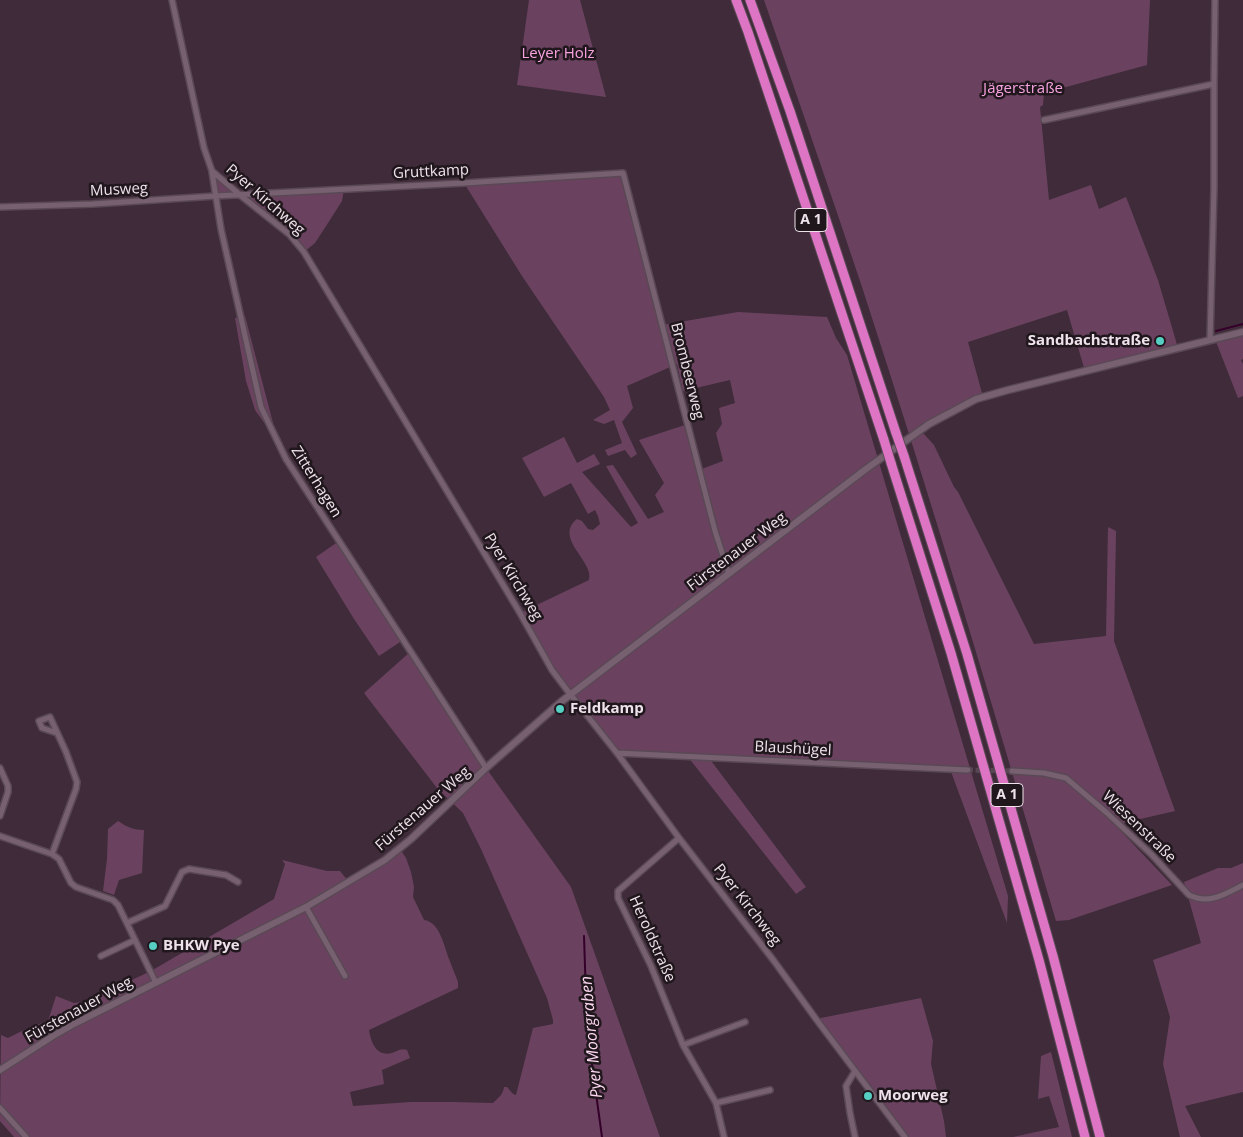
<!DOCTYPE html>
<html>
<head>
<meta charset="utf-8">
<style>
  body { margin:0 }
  canvas { display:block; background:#3f2b39 }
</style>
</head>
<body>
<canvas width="1243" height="1137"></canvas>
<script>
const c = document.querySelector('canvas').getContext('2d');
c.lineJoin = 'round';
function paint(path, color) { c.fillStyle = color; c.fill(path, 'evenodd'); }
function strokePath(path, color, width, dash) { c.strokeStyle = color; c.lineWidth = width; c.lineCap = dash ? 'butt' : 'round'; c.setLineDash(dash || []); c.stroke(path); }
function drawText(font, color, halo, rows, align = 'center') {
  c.font = font + ' "Open Sans",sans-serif'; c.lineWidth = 5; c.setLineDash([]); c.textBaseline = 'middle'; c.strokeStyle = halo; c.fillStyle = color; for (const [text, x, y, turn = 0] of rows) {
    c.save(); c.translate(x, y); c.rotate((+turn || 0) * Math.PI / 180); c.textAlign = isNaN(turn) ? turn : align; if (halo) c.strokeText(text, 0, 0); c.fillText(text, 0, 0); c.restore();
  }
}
paint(new Path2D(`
  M529,0H580L606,97L517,85Z
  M764,0H1150L1147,65L1044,93L1043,105L1040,107L1049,200L1091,185L1099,209L1126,197L1158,280L1178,348L1085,371L1067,310L968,342L983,397L916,434H924L934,445L954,487L958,492L1034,644L1106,636L1108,527L1116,531L1114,641L1175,811L1123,823L1117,827L1172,885L1069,920L1056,921C994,710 931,499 863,290C831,193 797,97 764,0Z
  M212,171L240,195L344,189L342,201L328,223L315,243L304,252L289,234L240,195L215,196Z
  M622,175L662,325L738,312L827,317L836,338L847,355L1008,896L1007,923L950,769L709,758L806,887L796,894L688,757L617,753L567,690L520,613L589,580C595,562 553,538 577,519L582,521L588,529L593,530L600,524L598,516L595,510L588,514L571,483L544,497L522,458L564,437L577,463L594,454L600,464L582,472L631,527L638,523L606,466L613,465L648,519L664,512L655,495L664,483L639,440L688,424L699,470L723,461L716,433L722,424L719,408L735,403L730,380L683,391L677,364L627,386L633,408L622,422L637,454L631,458L625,450L608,456L605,450L622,443L614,420L604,424L593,420L610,410L604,397L522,276L464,183Z
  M245,316L273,423L268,428L255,410L246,381L235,318Z
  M1243,332V359L1241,360L1243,364V396L1238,398L1215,339Z
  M339,541L486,768L571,887L660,1137H14L0,1121L1,1035L8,1038L26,1029L48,1021L56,996L74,1003L87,1001L151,971L274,899L285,864L282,860L327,871H340L349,882L400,849L406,858L411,872L414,887L413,897L424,920C440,922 444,946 449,959C452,967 455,974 458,982V988L369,1030C371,1042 376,1057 392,1053C398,1051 401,1048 407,1050L410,1058L382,1070L384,1084L350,1092L353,1106L411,1102H451L493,1103C498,1098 503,1095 504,1087H507L513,1094L516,1095L533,1028L553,1024V1020L547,998L481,849L463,813L437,788L364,693L410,652L403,640L379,656L354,619L316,557Z
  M118,821C127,827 133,830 144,830L142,873L119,880L114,895L103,891L107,859L108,829Z
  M1243,863V1092L1185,1106L1201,1137H1180L1163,1064L1170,1017L1153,960L1201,943L1184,882L1218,868H1231Z
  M921,998L933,1041L931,1064L944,1121L946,1137H905L816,1019Z
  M1051,1052L1072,1137H1013L1059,1127L1049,1096L1038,1099L1041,1056Z`), '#6a425f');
strokePath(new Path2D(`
  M1216,331L1243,324
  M584,936L587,1028L602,1137`), '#35012b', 2);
strokePath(new Path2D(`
  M968,770L1012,771`), '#594654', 5, [5, 2.5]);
const minor = new Path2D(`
  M172,0L204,148L212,171L240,195L289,234L304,252L520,613L552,670L567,690L617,753L679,838L774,961L816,1019L905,1137
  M1044,120L1214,84
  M212,172L221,229L261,407L286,459L486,768
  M0,207L93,204L215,196L464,183L623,173L715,531L729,574
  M1210,340L1214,188V84L1215,0
  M617,753L968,770
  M0,768L8,786V792L0,816
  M1012,771L1044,773L1066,778L1107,813L1151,854L1189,895C1209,905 1225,894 1243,885
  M0,836L52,854L59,859L71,883L76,887L113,900L118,905L156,983
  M679,838L618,891V898L651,966L683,1045L716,1103L724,1137
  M52,854L76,789L77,782L66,752L50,717L39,721L42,728L57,733
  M306,907L345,976
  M127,923L165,906L182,872L189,869L226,875L238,882
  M101,956L135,940
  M683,1045L745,1022
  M716,1103L770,1090
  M0,1108L26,1137
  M855,1137L850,1113L846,1086L855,1071`);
const tertiary = new Path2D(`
  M0,1070L53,1036L74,1024L306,907L385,860L411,839L486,768L562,701L866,469L929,424L976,399L1008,390L1243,332`);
const motorway = new Path2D(`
  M736,0L748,32L884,440
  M750,0L790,111L896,433
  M904,456L967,654L1053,956L1100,1137
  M891,463L951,653L1039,960L1085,1137`);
strokePath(minor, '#5a4955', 8);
strokePath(tertiary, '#5a4955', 9);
strokePath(motorway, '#5a4955', 11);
strokePath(minor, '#776171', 5);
strokePath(tertiary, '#776171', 6);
strokePath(motorway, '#de75c4', 9);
const motorwayBridge = new Path2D(`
  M896,433L904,456
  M884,440L891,463`);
strokePath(motorwayBridge, '#5a4955', 11, []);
strokePath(motorwayBridge, '#de75c4', 9);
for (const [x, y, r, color] of [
  [1160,341,5,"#56cec3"],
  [560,709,5,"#56cec3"],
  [153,946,5,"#56cec3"],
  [868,1096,5,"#56cec3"]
]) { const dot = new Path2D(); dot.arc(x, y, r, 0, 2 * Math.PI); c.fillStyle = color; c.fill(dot); strokePath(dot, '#20171d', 2); }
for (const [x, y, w] of [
  [811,220,32],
  [1007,795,32]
]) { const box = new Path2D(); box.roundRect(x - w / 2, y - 11.5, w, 23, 4); c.fillStyle = '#20171d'; c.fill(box); strokePath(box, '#efe2ea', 1); }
drawText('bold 14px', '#efe2ea', null, [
  ["A 1",811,220],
  ["A 1",1007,795]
]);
drawText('15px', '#f7a2e0', '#20171d', [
  ["Leyer Holz",558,54],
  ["Jägerstraße",1023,89]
]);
drawText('15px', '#efe2ea', '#20171d', [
  ["Gruttkamp",431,172,-3],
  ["Musweg",119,190,-3],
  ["Pyer Kirchweg",265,200,41],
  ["Brombeerweg",687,371,76],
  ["Zitterhagen",316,482,58],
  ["Fürstenauer Weg",737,552,-37],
  ["Pyer Kirchweg",513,577,59],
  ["Blaushügel",793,749,3],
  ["Fürstenauer Weg",423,809,-41],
  ["Wiesenstraße",1139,827,44],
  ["Pyer Kirchweg",747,905,52],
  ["Heroldstraße",652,939,66],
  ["Fürstenauer Weg",79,1010,-29]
]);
drawText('bold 15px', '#efe2ea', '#20171d', [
  ["Sandbachstraße",1150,341,"right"],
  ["Feldkamp",570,709],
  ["BHKW Pye",163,946],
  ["Moorweg",878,1096]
], 'left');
drawText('italic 16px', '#fcd8f1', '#20171d', [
  ["Pyer Moorgraben",592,1037,-95]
]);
</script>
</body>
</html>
